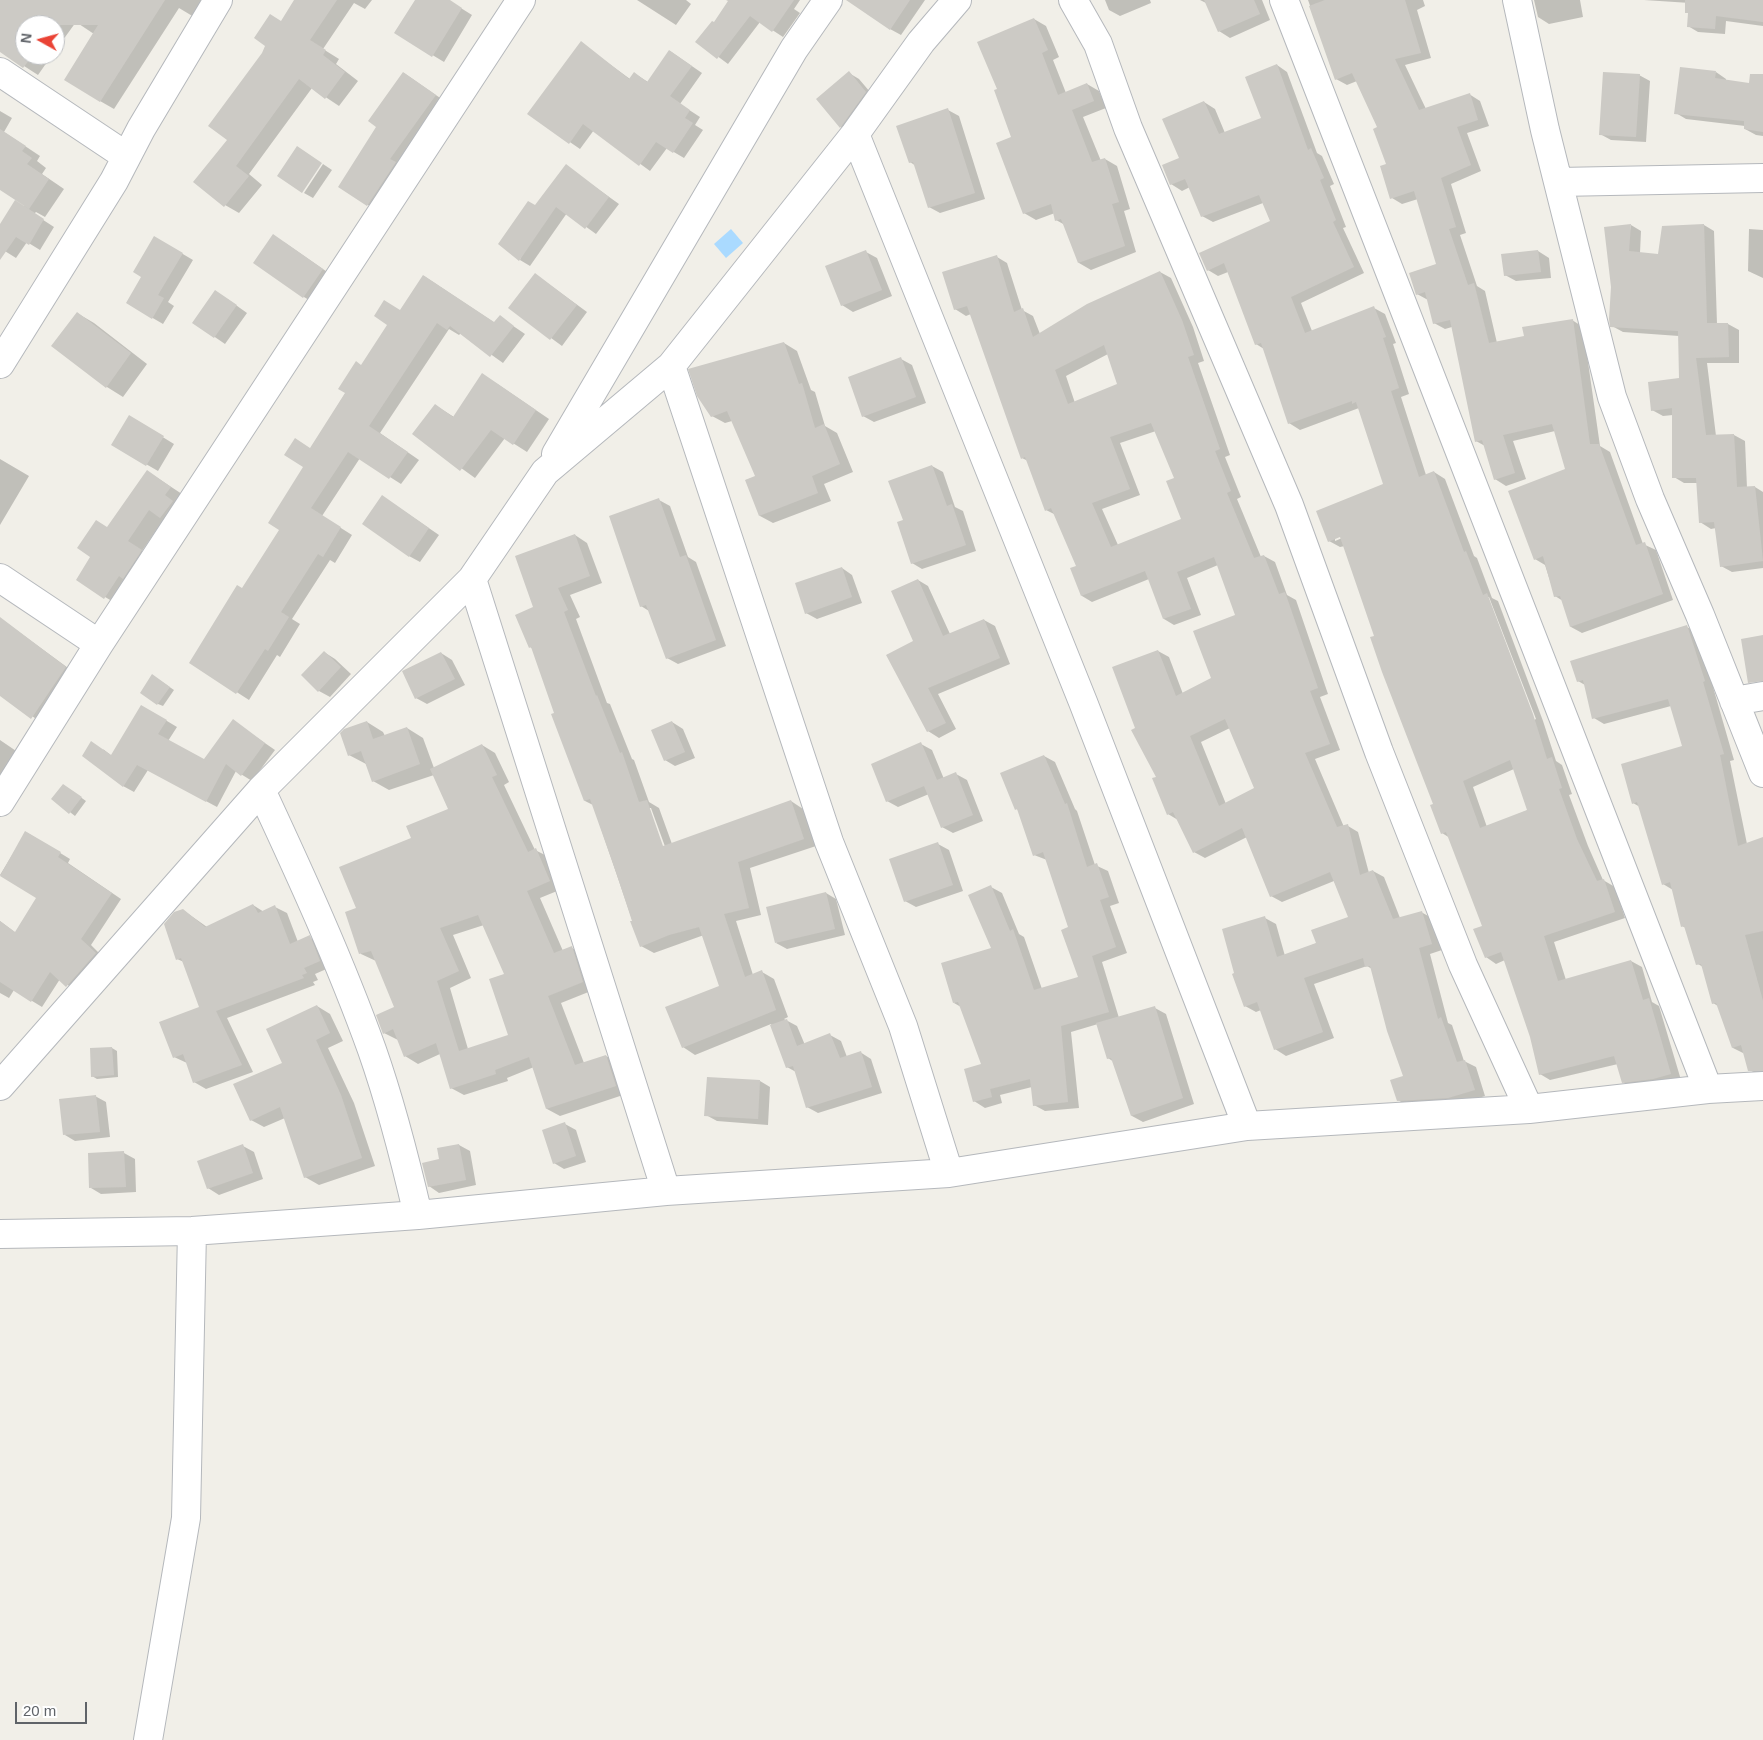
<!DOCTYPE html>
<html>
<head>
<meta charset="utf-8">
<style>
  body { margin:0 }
  #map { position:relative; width:1763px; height:1740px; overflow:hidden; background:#f1efe8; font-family:Helvetica,sans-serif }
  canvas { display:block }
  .north { position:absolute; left:15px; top:15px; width:50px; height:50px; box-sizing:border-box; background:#fff; border:1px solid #bfc1c3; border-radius:50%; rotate:277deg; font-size:14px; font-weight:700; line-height:20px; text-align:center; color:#5f6368 }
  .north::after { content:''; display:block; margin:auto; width:18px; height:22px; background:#ea4335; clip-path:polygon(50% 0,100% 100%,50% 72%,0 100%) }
  .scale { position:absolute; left:15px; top:1702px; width:72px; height:22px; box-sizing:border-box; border:2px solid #5f6368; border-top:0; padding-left:6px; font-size:15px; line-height:18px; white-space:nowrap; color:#5f6368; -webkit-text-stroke:4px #fff; paint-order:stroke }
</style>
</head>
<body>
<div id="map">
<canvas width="1763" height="1740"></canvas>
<div class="north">N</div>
<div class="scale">20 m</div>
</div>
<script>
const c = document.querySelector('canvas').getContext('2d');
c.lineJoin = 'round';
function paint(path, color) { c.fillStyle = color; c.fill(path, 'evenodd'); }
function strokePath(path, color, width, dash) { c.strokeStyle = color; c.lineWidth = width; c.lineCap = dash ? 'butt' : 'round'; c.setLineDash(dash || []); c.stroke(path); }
paint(new Path2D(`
  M731,229L743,243L726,258L714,244Z`), '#aadaff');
paint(new Path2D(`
  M0,0H205L194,17L179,8L114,109L100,101L94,34L76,22L55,51V25H25V55H52L38,75L7,55L0,44Z
  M300,0H372L365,9L354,3L323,49L339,59L336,64L358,81L339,106L312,88L249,174L262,185L239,213L225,205L228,140L263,53L282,22Z
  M416,0H448L472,15L444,62L396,33Z
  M637,0H686L691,4L676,25Z
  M730,0H800L794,9L800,13L783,37L760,22L728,64L697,41L714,24Z
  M869,0H925L901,35L890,29Z
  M1105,0H1150L1151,3L1120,16L1109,10Z
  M1200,0H1262L1270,20L1230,38L1219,31L1208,4Z
  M1308,0H1423L1425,6L1417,10L1431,58L1405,65L1426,109L1469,94L1480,101L1489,126L1467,133L1481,171L1451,184L1466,233L1460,235L1477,286L1485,291L1497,343L1525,337L1572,320L1583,327L1600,446L1610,452L1643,544L1656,550L1673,600L1582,633L1571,627L1563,601L1555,596L1545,565L1535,559L1567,469L1555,431L1513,441L1526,479L1506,486L1495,479L1485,446L1476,441L1452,327L1445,329L1434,323L1428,300L1417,294L1438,265L1418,199L1402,204L1392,198L1388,165L1378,128L1357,81L1347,85L1336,79Z
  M1534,0H1580L1583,17L1549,24L1538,17Z
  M1644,0H1763V26L1726,21L1725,34L1698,32L1688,26L1690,3Z
  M1034,19L1046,26L1059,57L1053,60L1066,93L1087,84L1099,91L1106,108L1083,117L1101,161L1105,159L1117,166L1130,209L1124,211L1136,252L1091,270L1079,263L1065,225L1056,220L1055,213L1036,220L1024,213L1013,138L999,90Z
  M581,43L630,79L634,73L648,82L670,51L702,73L680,104L700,117L695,125L703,130L684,158L667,148L650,171L594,130L580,149L529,114Z
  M1277,65L1287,72L1317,153L1322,156L1334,184L1330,186L1346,227L1343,228L1364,273L1301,303L1312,331L1374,308L1385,314L1396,343L1393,344L1409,394L1401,397L1426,475L1434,472L1445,479L1474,556L1477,558L1492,598L1498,601L1543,721L1556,761L1562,765L1572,794L1569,795L1588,846L1603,880L1615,887L1625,918L1554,942L1566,980L1631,961L1642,967L1652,1002L1659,1006L1681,1080L1634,1088L1623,1082L1618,1064L1550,1080L1540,1074L1531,1036L1505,960L1496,964L1486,957L1484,926L1450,838L1442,833L1434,805L1345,546L1340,547L1329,541L1385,485L1359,408L1300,430L1289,423L1264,349L1256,344L1228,272L1218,276L1208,270L1271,222L1263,203L1213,222L1202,216L1190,187L1182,191L1171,184L1204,102L1215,109L1225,133L1263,119ZM1346,534L1347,536L1335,541V538ZM1487,597H1489L1536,719L1534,720ZM1514,769L1528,810L1487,827L1473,787Z
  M1716,72L1726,79V81L1763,86V136L1756,135L1745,129V126L1686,119L1676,113Z
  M404,73L446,102L378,211L339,187L378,127Z
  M849,73L859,79L876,99L851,133L841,127Z
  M1639,75L1650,81L1646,142L1611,140L1600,134Z
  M948,110L959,116L985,199L940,213L929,207L916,166L910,162Z
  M0,111L12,118L4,132L40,156L37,161L46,168L42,174L64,189L45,217L36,212L34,214L54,227L40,250L27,242L16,258L0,248V227L25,205L0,188Z
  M323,164L332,170L313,198L304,193Z
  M566,166L619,204L596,234L567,213L530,266L520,260L536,207Z
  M1631,225L1641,231L1640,253L1660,255L1704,225L1714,231L1717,324H1728L1739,330V363H1707L1716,436L1734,435L1745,441L1747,488L1755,487L1763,492V568L1732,572L1721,566L1716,528L1711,529L1700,522L1697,483H1684L1674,477L1673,415L1663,416L1652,410L1680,379L1679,336L1623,332L1612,326Z
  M1749,229L1763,230V278L1748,271Z
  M154,237L193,260L168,302L174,306L163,324L127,303L143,277Z
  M284,242L333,276L314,303L304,297Z
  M1538,251L1549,258L1551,278L1516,281L1505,275Z
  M866,252L877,258L892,296L853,312L842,305Z
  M997,257L1007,263L1022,310L1033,316L1040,334L1160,272L1171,278L1193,327L1204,361L1198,363L1230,455L1225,457L1241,497L1237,499L1261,557L1264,556L1275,562L1287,595L1296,600L1328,694L1320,697L1340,750L1315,759L1344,827L1348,826L1358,832L1369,873L1373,871L1384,877L1400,918L1421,912L1432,918L1442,950L1430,954L1448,1023L1452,1025L1464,1061L1476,1067L1485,1096L1459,1104L1409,1107L1398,1100L1404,1076L1372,969L1367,966L1314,984L1334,1038L1286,1056L1275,1049L1261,1010L1256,1012L1245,1006L1265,918L1276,924L1285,956L1317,943L1350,918L1334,881L1282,902L1271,896L1247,837L1205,858L1194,852L1178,820L1168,814L1158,777L1136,728L1158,651L1169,657L1183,694L1212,679L1237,616L1218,565L1187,578L1201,615L1174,625L1164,619L1149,579L1092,602L1082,596L1078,566L1056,515L1046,510L1028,461L1022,458L971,314L966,316L955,309ZM1108,354L1119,384L1075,403L1066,376ZM1156,431L1175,478L1182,520L1118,545L1102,509L1140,495L1120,443ZM1230,728L1256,789L1226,804L1201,742Z
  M535,274L587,312L562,346L510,308Z
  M424,276L495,323L500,317L525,334L503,363L461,333L459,335L449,329L380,433L419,460L401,484L360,458L322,516L352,535L335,563L330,560L292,619L300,624L280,657L277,655L249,700L190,662L242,590L281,530L311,449L362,366Z
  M226,298L247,313L225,344L193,322Z
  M77,313L94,323L147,364L123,397L107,387L53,346Z
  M784,343L797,351L811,390L815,392L825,426L837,433L853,472L824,484L831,501L773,523L760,516L746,480L757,476L732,421L725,423L712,416Z
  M901,359L912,365L926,403L874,422L863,416Z
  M496,383L549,419L527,452L505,438L475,478L414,434L435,405L454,417Z
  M130,417L174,444L158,471L113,445Z
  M0,459L29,476L0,525Z
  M932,466L943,472L955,507L963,511L976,551L922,569L912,563L905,521Z
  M147,471L185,496L176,525L164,519L142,551L156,560L120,606L77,580Z
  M382,496L439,535L420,562L409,556Z
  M659,500L670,506L688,557L696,562L726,646L678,664L667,658L649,611L641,606Z
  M575,535L587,543L602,583L570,595L580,617L576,619L607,703L610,704L632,759L634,760L649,802L659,808L672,844L791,801L803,809L816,846L750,868L761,915L736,921L753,975L762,972L774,979L788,1017L784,1019L797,1026L805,1045L830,1035L841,1041L847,1057L860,1052L871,1059L882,1093L818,1113L807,1107L796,1072L787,1067L771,1024L695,1055L683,1047L720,986L704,935L654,953L641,946L593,805L585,801L533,649L530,647L535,608ZM648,808H651L667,852L664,853Z
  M842,568L852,575L862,603L817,619L806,613Z
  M918,580L928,586L950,634L984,620L995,626L1010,664L938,694L956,729L939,738L928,731L887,655L915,642Z
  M0,618L79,676L45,725L0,694Z
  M1687,627L1698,633L1715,687H1713L1734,760L1730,761L1747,844L1763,839V1076L1749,1070L1745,1054L1733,1048L1718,1006L1713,1003L1703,967L1698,964L1686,928L1682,926L1673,890L1663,884L1640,807L1633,803L1683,747L1671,706L1604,724L1594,718L1585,685L1578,681Z
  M324,652L335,659L351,674L330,697L319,691Z
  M441,653L452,660L465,685L427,704L416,698Z
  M158,679L174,690L163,706L158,704Z
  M152,712L177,727L168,741L204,760L233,721L275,750L252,781L236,771L217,807L148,770L134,792L123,786L103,749L112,756Z
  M367,722L383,732L385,736L407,728L423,738L434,768L482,745L495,753L509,782L504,785L535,850L549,857L562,889L540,898L563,951L572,948L585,955L596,989L561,1003L584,1063L606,1056L619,1063L629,1093L560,1116L547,1109L534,1067L507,1078L508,1081L464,1095L451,1088L440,1054L418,1064L405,1056L398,1040L384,1033L395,1008L376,961L361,954L347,913L357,909L412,838L450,809L434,775L389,790L373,781L366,764L349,755ZM484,925L505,974L510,1036L468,1049L450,988L471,978L453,935Z
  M672,722L683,729L695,758L675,766L665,760Z
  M0,740L22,755L0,779Z
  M921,744L932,750L944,779L956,774L967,780L983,821L953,833L942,827L929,794L898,807L887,801Z
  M1044,756L1055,762L1075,809L1077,811L1095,865L1108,871L1119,903L1110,906L1127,953L1102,962L1119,1018L1155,1008L1166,1014L1194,1104L1143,1122L1132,1116L1114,1062L1108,1058L1098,1024L1071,1032L1079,1108L1045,1111L1034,1105L1032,1087L1000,1095L1002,1103L985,1108L974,1101L983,1065L961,1007L954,1003L992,949L991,887L1002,893L1019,934L1024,937L1042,989L1080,977L1069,928L1047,860L1034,855L1019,810L1016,809Z
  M69,789L86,801L75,816L53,799Z
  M26,832L70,859L68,863L121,899L91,945L106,960L77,992L60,979L42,1007L14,990L9,998L0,993V921L16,933L38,897L0,875Z
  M938,844L949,850L963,891L916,907L905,901Z
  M826,893L836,899L845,935L787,949L776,943Z
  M253,905L264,912L275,907L287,913L298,942L309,937L321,944L331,967L315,974L318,980L313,982L315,985L227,1018L253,1072L206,1089L194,1082L187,1063L174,1057L200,1008L184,962L177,959L183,910L207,927Z
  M317,1006L330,1014L343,1041L328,1048L354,1103L375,1166L319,1185L305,1177L285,1118L264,1127L251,1120Z
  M112,1048L117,1051L118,1077L97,1079L92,1076Z
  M760,1081L770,1087L768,1125L717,1121L706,1115Z
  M95,1096L106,1102L110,1137L75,1141L65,1135Z
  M565,1124L576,1130L586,1162L564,1169L554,1163Z
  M459,1145L470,1151L476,1185L439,1193L429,1186L440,1160Z
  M243,1146L254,1152L263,1179L219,1195L208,1188Z
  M124,1153L135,1159L136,1192L101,1194L91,1188Z`), '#0003');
paint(new Path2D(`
  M0,0H165L100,102L64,80L98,25H25V55H33L23,68L0,52Z
  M294,0H337L310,40L326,50L323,55L345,72L325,99L299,79L236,166L249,176L224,207L193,182L227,140L208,126L262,53L265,46L254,38L270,14L281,21Z
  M415,0H450L462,8L432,57L394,33Z
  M726,0H794L772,32L750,16L717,59L695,42L712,21L714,22L728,1Z
  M846,0H910L890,30Z
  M1204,0H1254L1260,14L1218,32Z
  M1325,0H1405L1421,53L1395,59L1419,110L1470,93L1478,120L1457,127L1471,165L1441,178L1456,227L1449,229L1468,285L1474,283L1489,343L1524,336L1522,327L1573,319L1590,444H1599L1636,545L1645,542L1663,594L1570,627L1560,596L1554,597L1543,556L1534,560L1508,491L1565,469L1552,424L1503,435L1515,473L1494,480L1482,440L1475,442L1450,320L1433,324L1425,292L1416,295L1409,273L1436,264L1414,191L1390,199L1380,166L1386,164L1373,129L1377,127L1352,73L1335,80L1309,6Z
  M1685,0H1763V22L1716,16L1715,29L1687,27L1688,13H1685Z
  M1034,18L1048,50L1042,53L1058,95L1087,83L1094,101L1072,110L1092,162L1105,158L1119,202L1112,204L1125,246L1078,263L1061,219L1055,221L1051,204L1023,214L996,143L1011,137L994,90L997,89L977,42Z
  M581,41L629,79L634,72L647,82L669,50L692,66L670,96L690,110L685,118L693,123L673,153L656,142L639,166L583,124L569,144L527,114Z
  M1277,64L1308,150L1311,148L1324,178L1320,180L1336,220L1333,222L1354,267L1291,297L1305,333L1374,306L1386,337L1383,338L1399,388L1391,391L1419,477L1434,471L1464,552L1466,551L1483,595L1487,593L1533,714L1547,759L1552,757L1562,788L1559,789L1577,839L1597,881L1604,879L1615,912L1544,936L1558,981L1631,960L1643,1000L1649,998L1671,1074L1653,1079L1622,1083L1614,1056L1539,1075L1530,1037L1501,952L1485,958L1473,929L1482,926L1446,832L1441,834L1430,805L1433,804L1382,672L1370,637L1374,636L1340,537L1328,542L1316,511L1383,484L1356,402L1352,404V401L1288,424L1261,343L1255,345L1224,263L1207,271L1199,253L1270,221L1259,195L1201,217L1185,179L1170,185L1162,165L1179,158L1162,119L1204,101L1219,134L1261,118L1245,77ZM1510,760L1527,810L1480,828L1463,781Z
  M1680,67L1716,71L1715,78L1749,83L1750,74H1763V132L1744,129V121L1674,114Z
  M849,71L866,92L840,128L816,99Z
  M403,72L436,95L390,159L396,162L367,206L338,187L376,127L368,121Z
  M1603,72L1640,74L1636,137L1599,135Z
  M948,108L975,193L928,208L913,162L909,163L896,126Z
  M0,129L26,146L22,151L32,158L27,164L49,179L29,209L0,190Z
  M297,146L322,163L302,193L277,176Z
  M566,164L609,197L585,229L556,207L519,261L498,244L528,201L535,205Z
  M15,200L44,219L29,245L16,237L0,260V224Z
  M1631,224L1629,251L1658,254L1662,226L1704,224L1707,323H1728L1729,357L1696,358L1706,435L1734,434L1737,487L1755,486L1763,561L1720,567L1714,522L1699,523L1696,478H1672V408L1651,411L1648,382L1679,378L1678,331L1610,327L1609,319L1611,287L1604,227Z
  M273,234L323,269L303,298L253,263Z
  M154,236L183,253L158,295L164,298L152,319L126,303L141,277L133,272Z
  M866,250L882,290L841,306L825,266Z
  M1538,250L1541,272L1504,276L1501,254Z
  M997,255L1014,312L1023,308L1033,337L1087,304L1160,271L1182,320L1194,355L1188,357L1220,449L1215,451L1231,491L1227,493L1254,558L1264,555L1279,594L1285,592L1318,688L1310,691L1330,744L1305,753L1337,827L1348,824L1360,875L1373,870L1393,919L1422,911L1432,944L1419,948L1438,1019L1441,1017L1457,1062L1465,1060L1475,1090L1448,1098L1397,1101L1390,1080L1403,1076L1387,1031L1370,966L1365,967L1363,958L1304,978L1323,1032L1274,1050L1257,1002L1244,1007L1232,974L1234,973L1222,929L1265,916L1277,957L1316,943L1311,930L1348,917L1330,872L1270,897L1242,828L1193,853L1173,812L1167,815L1152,778L1156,777L1131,730L1135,728L1112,667L1158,650L1176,696L1211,678L1193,631L1235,615L1214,557L1177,572L1191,609L1163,619L1145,571L1081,596L1070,568L1076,566L1051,508L1045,511L1025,457L1021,459L967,306L954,310L942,272ZM1104,345L1117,384L1068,404L1055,370ZM1151,423L1174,478L1166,481L1181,519L1111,547L1092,503L1130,489L1110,437ZM1225,719L1254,788L1219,806L1190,736Z
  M535,273L577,305L550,340L508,308Z
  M423,275L494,322L500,315L514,326L490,357L450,326L447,330L437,323L369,426L408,452L389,479L348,452L311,508L341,527L323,557L318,554L281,612L289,617L268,651L265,649L236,694L189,663L237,585L242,588L279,530L268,523L303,467L284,455L295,438L310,448L345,393L338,389L356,361L361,365L387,325L374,316L384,300L400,310Z
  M215,290L237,305L214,338L192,323Z
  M77,312L131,353L106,388L51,346Z
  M784,342L799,384L802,383L815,428L824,424L840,464L812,476L818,493L759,516L745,480L755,476L727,411L711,417L697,396L688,369Z
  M901,357L916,397L862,417L848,377Z
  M482,373L536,410L513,445L491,430L460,471L412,434L435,404L453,417Z
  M129,415L164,436L146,466L111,445Z
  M932,465L947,506L952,504L966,545L911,564L897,522L903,520L888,481Z
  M147,470L171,487L165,495L173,501L160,518L149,510L128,541L142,550L123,579L119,576L104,599L76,580L90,557L77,548L96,520L107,527Z
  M382,495L429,528L409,557L362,524Z
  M659,498L680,557L686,555L716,640L666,659L646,605L640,607L609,516Z
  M575,534L590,576L558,588L568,610L564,612L596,696L597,695L620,753L622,752L639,802L647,800L663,846L791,800L804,839L738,862L749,908L724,914L745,977L762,970L776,1010L682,1048L665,1007L719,986L699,927L669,935L640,947L630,921H632L617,875L590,799L584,801L551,714L554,713L531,647L529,648L515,615L533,607L515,556Z
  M842,567L852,597L805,614L795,583Z
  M918,579L943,636L984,619L1000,658L928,688L946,723L927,732L886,655L913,641L891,591Z
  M0,617L66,667L31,719L0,696Z
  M1687,625L1705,681L1703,682L1724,754L1720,755L1738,846L1763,837V931L1745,935L1763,1001V1071H1748L1741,1045L1732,1048L1716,1003L1712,1004L1701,964L1696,965L1684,926L1681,927L1670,882L1662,885L1637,802L1632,804L1621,764L1682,746L1668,699L1592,719L1583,680L1577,682L1570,661Z
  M1763,635V681L1748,683L1741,639Z
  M324,651L341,667L318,692L301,675Z
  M441,652L455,679L415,699L402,671Z
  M152,674L170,687L157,705L140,693Z
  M141,705L167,720L158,734L204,759L233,719L265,743L241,776L226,764L206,802L137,765L123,787L82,756L91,741L111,755Z
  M367,721L373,739L407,727L420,764L372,782L361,751L348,756L340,733L344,729Z
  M672,721L685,752L664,761L651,730Z
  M921,742L937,780L956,772L973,815L941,828L924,786L886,802L871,764Z
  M482,744L497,775L492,777L528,852L536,848L550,881L527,891L554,953L572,946L583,982L548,996L575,1065L606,1055L616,1086L546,1109L529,1057L495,1070L496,1074L450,1089L436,1043L404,1057L393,1029L383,1034L376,1015L394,1007L371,951L359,954L345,912L356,908L339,867L411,838L406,826L448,809L430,769ZM478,915L504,974L489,979L508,1035L459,1051L437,981L459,971L440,928Z
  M1044,755L1065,804L1067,803L1087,867L1097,863L1109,897L1100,900L1116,947L1092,956L1109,1012L1061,1026L1068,1102L1033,1106L1030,1079L990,1089L992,1097L973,1102L964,1069L981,1064L958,1002L953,1003L941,963L991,948L968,895L991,885L1010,931L1013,929L1034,990L1078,977L1061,930L1068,927L1043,852L1033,856L1017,809L1015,810L1000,773Z
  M63,784L82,797L69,814L51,799Z
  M25,831L61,852L58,857L112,893L81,939L96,953L66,987L50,972L31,1002L0,982V921L15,932L36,898L0,876Z
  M938,842L953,885L904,902L889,859Z
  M826,892L835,929L775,943L766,907Z
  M253,904L258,913L275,905L290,944L310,935L320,961L304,968L307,973L302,975L304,978L216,1011L242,1065L193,1083L183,1054L173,1058L159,1022L199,1007L181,958L176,960L164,924L174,912L183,909L205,927Z
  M317,1005L330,1033L316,1040L341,1095L362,1158L304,1178L280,1107L250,1121L233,1084L282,1063L266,1029Z
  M1155,1006L1183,1098L1131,1116L1111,1058L1107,1059L1096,1023Z
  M787,1019L797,1046L830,1033L840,1058L861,1051L872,1087L806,1108L793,1066L786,1068L770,1025Z
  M112,1047L114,1075L91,1077L90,1048Z
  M707,1077L760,1080L758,1119L704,1116Z
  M96,1095L100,1132L63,1135L59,1099Z
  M565,1122L576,1156L553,1164L542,1130Z
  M243,1144L253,1173L207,1189L197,1161Z
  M459,1144L466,1180L428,1187L422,1163L439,1159L437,1148Z
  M124,1151L126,1187L89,1188L88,1153Z`), '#cccac5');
const minor = new Path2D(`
  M1073,0L1098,44L1128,128L1289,505L1379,752L1463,965L1529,1109
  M1284,0L1708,1089
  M1517,0L1545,130L1612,397L1650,499L1700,615L1763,773
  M0,72L126,156
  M855,134L1083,702L1247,1126
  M1559,182L1763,178
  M0,364L114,181L141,129L218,0
  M671,366L829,842L903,1026L949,1173
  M556,454L794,49L828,0
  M0,578L99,644
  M472,579L666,1191
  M1734,701L1763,696
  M261,790C301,876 340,961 372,1050C391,1104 405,1159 418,1215
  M0,802L99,644L521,0
  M0,1086L261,790L472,579L545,472L671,366L855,134L921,42L957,0
  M0,1234L192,1231L418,1215L666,1191L949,1173L1247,1126L1529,1109L1708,1089L1763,1086
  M148,1740L186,1518L192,1231`);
strokePath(minor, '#b5b8bc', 30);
strokePath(minor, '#fff', 28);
</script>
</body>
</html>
